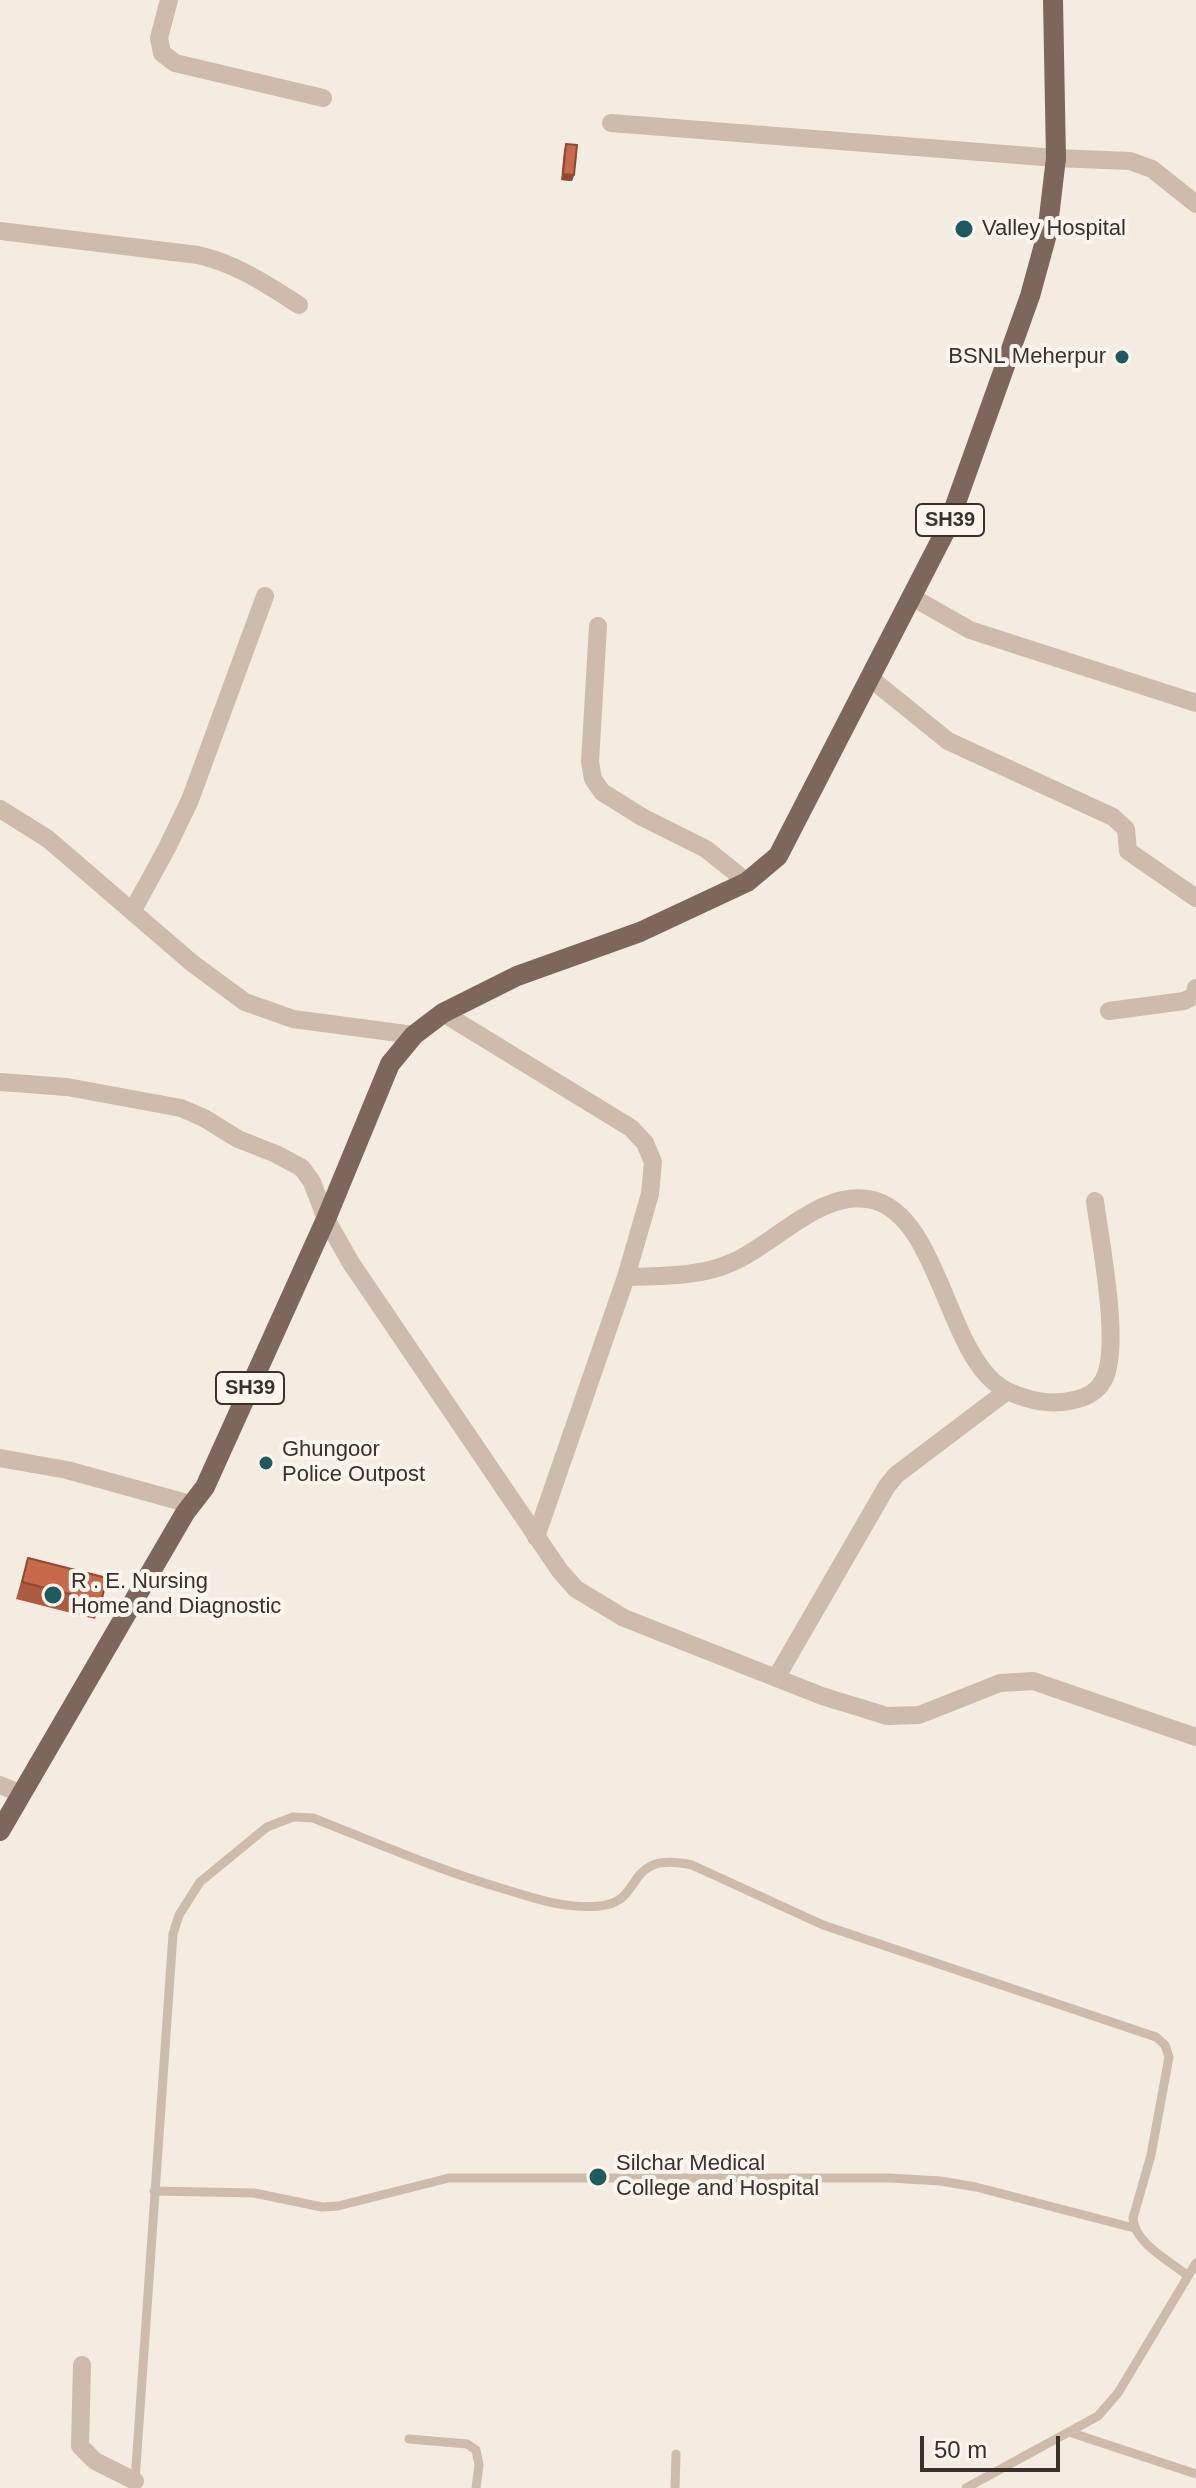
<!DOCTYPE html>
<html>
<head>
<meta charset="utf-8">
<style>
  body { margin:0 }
  #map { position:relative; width:1196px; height:2488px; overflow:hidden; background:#f4ebe1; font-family:Arial,sans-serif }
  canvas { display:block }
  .scale { position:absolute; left:920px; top:2436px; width:140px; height:36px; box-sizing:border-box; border:4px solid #3b302b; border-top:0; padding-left:10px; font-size:24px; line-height:28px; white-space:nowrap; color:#3b302b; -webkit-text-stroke:6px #fbf5ee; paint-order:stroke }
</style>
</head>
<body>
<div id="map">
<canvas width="1196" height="2488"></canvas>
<div class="scale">50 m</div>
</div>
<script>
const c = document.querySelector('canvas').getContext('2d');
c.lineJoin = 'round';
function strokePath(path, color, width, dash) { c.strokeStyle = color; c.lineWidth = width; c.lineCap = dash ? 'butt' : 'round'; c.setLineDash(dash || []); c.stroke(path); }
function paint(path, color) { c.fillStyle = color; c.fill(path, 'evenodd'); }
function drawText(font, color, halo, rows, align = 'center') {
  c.font = font + ' Arial,sans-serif'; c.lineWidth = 8; c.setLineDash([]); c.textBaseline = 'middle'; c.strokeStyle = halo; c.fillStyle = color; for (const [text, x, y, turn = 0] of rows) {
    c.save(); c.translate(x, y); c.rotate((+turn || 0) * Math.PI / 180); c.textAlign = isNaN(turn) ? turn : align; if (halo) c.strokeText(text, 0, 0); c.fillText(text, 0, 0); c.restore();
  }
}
strokePath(new Path2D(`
  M154,2191L254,2193L322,2207L338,2206L449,2178H889L940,2181L976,2187L1134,2228
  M1072,2433L1196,2474
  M409,2439L467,2444L476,2450L479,2465L476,2488
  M135,2481L173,1934L179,1915L200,1882L267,1827L293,1817L313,1818C377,1843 438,1870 504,1889C536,1899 566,1909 600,1906C646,1902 622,1850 692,1865L823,1925L1156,2037L1165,2045L1169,2057L1151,2155L1133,2218C1134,2243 1170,2261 1188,2276
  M675,2488L676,2454
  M966,2488L1098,2416L1118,2393L1196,2263`), '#cdbbac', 9);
strokePath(new Path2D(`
  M169,0L159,38L162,53L175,63L323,98
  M611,123L1056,158L1130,161L1152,169L1196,204
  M0,231L198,255C237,264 266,284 299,305
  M912,597L970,630L1196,703
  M598,626L590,762L593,779L602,792L642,817L706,849L747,882
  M870,678L948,741L1113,817L1126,829L1128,851L1196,898
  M0,809L48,839L192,963L245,1002L293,1019L414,1035
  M133,910L167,848L190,800L265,596
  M1109,1011L1184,1001L1194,996L1196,988
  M443,1013L631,1128L645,1143L653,1162L650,1194L626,1277L536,1537
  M0,1082L67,1087L181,1108L204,1118L238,1139L276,1154L302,1168L312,1182L326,1219L351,1263L560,1571L576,1589L624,1618L822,1696L887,1716L919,1715L1000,1683L1033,1681L1196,1737
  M626,1277C660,1276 701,1277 733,1262C775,1244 823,1187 873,1200C936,1216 946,1341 994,1382C1003,1390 1015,1395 1026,1398C1042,1403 1058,1404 1074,1400C1085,1398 1097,1392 1103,1381C1122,1349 1100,1241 1095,1201
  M0,1458L67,1470L190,1504
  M776,1678L887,1486L896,1475L1007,1391
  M0,1785L22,1794
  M82,2365L80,2446L95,2461L135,2481`), '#cdbbac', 18);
strokePath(new Path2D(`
  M0,1831L185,1513L205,1487L326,1219L390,1064L414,1035L443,1013L517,976L640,932L747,882L778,856L947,528L1030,296L1047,234L1056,158L1053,0`), '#7d675c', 20);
paint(new Path2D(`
  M566,144L574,175L572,181L561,180L564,150Z
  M28,1558L101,1602L95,1619L16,1599Z`), '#ac5a40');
paint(new Path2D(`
  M563,174L574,175L572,181L561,180Z`), '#8c4a34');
const building = new Path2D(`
  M566,144L577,145L574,175L563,174Z
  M28,1558L107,1578L101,1602L22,1582Z`);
paint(building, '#c8694b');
strokePath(building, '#8c4a34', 2);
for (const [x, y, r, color] of [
  [964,229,10,"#1f5a5e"],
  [1122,357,8,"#1f5a5e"],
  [266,1463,8,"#1f5a5e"],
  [53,1595,10,"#1f5a5e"],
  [598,2177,10,"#1f5a5e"]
]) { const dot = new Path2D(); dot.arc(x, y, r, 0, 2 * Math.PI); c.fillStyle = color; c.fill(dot); strokePath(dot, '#fbf5ee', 3); }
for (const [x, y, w] of [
  [950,520,68],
  [250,1388,68]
]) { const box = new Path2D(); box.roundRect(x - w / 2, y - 16, w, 32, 6); c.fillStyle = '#fbf5ee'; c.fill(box); strokePath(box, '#3b302b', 2); }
drawText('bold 20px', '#3b302b', null, [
  ["SH39",950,520],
  ["SH39",250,1388]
]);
drawText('22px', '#3b302b', '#fbf5ee', [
  ["Valley Hospital",982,229],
  ["BSNL Meherpur",1106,357,"right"],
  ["Ghungoor",282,1450],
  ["Police Outpost",282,1475],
  ["R . E. Nursing",71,1582],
  ["Home and Diagnostic",71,1607],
  ["Silchar Medical",616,2164],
  ["College and Hospital",616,2189]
], 'left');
</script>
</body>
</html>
